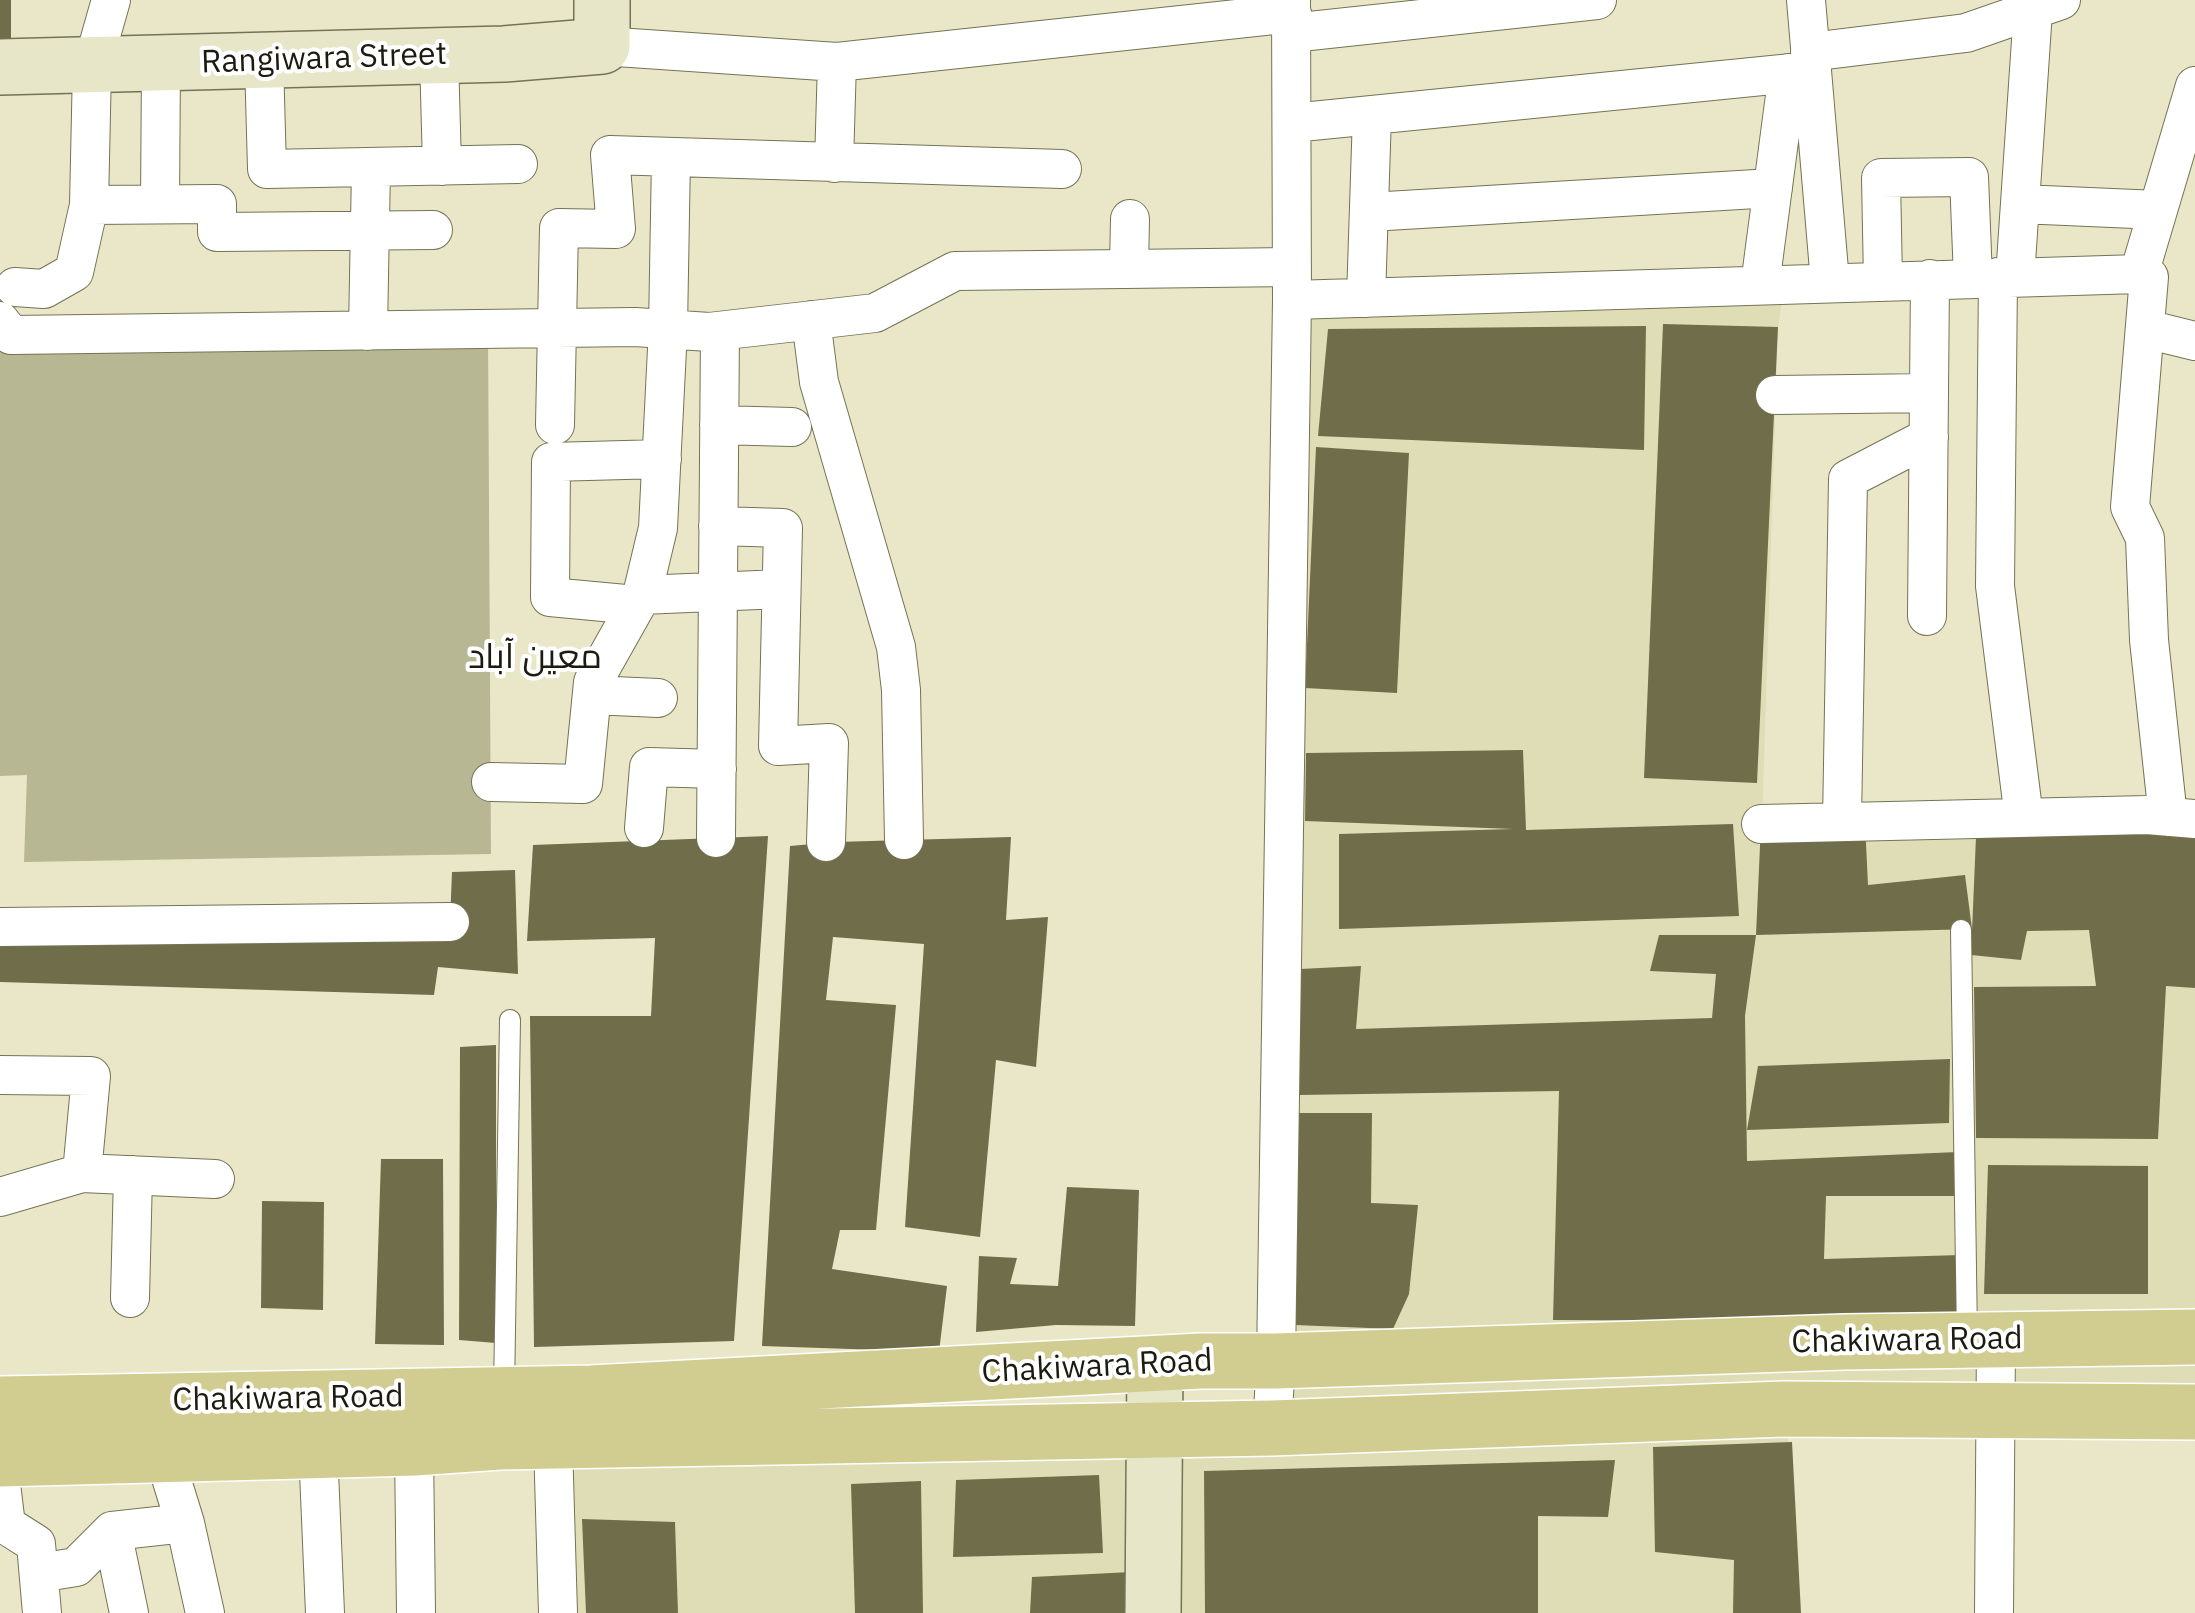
<!DOCTYPE html>
<html>
<head>
<meta charset="utf-8">
<style>
  body { margin:0 }
  canvas { display:block; background:#e9e7c7 }
</style>
</head>
<body>
<canvas width="2195" height="1613"></canvas>
<script>
const c = document.querySelector('canvas').getContext('2d');
c.lineJoin = 'round';
function paint(path, color) { c.fillStyle = color; c.fill(path, 'evenodd'); }
function strokePath(path, color, width, dash) { c.strokeStyle = color; c.lineWidth = width; c.lineCap = dash ? 'butt' : 'round'; c.setLineDash(dash || []); c.stroke(path); }
function drawText(font, color, halo, rows, align = 'center') {
  c.font = font + ' "IBM Plex Sans",Cairo,sans-serif'; c.lineWidth = 8; c.setLineDash([]); c.textBaseline = 'middle'; c.strokeStyle = halo; c.fillStyle = color; for (const [text, x, y, turn = 0] of rows) {
    c.save(); c.translate(x, y); c.rotate((+turn || 0) * Math.PI / 180); c.textAlign = isNaN(turn) ? turn : align; if (halo) c.strokeText(text, 0, 0); c.fillText(text, 0, 0); c.restore();
  }
}
paint(new Path2D(`
  M1785,283L1778,327L1762,824L2195,820V1393L1788,1404V1613H565L561,1438L1266,1418L1292,300Z`), '#dfddb6');
paint(new Path2D(`
  M488,329L491,854L24,862L27,775L0,776V341Z`), '#b8b794');
paint(new Path2D(`
  M0,0H11V51H0Z
  M1663,324L1778,327L1757,783L1644,778Z
  M1646,326L1644,450L1318,436L1328,329Z
  M1316,447L1409,453L1397,693L1305,688Z
  M1523,750L1526,830L1733,824L1739,916L1339,929V834L1513,829L1305,821L1306,753Z
  M1977,813L2195,820V988L2166,986L2158,1139L1976,1138L1974,987L2096,986L2089,930L2027,931L2021,960L1971,955Z
  M1865,823L1868,885L1965,875L1972,929L1756,935L1761,824Z
  M768,836L734,1341L534,1347L530,1016H651L655,938L527,941L533,845Z
  M1011,837L1006,920L1048,917L1036,1067L996,1060L980,1237L905,1227L924,944L833,937L826,1000L896,1005L876,1230H840L832,1269L947,1286L939,1352L762,1346L790,846L835,842Z
  M515,870L518,974L438,967L434,995L0,982V939L450,922L452,872Z
  M1659,935H1756L1745,1016L1747,1161L1958,1152L1961,1196H1826L1824,1259L1961,1255L1963,1312L1747,1321L1553,1320L1559,1091L1299,1095L1300,969L1361,966L1356,1029L1712,1018L1716,974L1650,971Z
  M496,1045V1343L459,1340L460,1047Z
  M1950,1059L1949,1123L1747,1130L1758,1066Z
  M1298,1113H1372L1371,1203L1418,1205L1409,1294L1393,1329L1295,1325Z
  M381,1159H443L444,1345L375,1344Z
  M1988,1165L2148,1166V1294H1984Z
  M1067,1187L1139,1190L1135,1326L1056,1325L976,1332L979,1256L1017,1258L1010,1284L1058,1286Z
  M262,1201L324,1202L323,1310L261,1308Z
  M1792,1442L1801,1613H1733L1734,1560L1655,1552L1653,1447Z
  M1615,1460L1608,1517L1538,1516V1613H1205L1204,1471Z
  M1099,1475L1103,1553L953,1557L956,1480Z
  M921,1481L923,1613H855L851,1484Z
  M582,1519L675,1522L678,1613H586Z
  M1131,1572V1613H1030L1032,1577Z`), '#706e4a');
const lane = new Path2D(`
  M1961,930L1967,1337
  M504,1392L510,1020`);
const street = new Path2D(`
  M1806,0L1830,282
  M1291,33L1597,0
  M602,46L837,62L1292,13
  M1810,52L1966,33L2061,0
  M439,56L442,166
  M264,61L267,169L518,164
  M1292,123L1812,71
  M834,163L837,62
  M160,204L161,64
  M2020,204L2158,210
  M89,205L217,204V232L433,230
  M1370,212L1773,188
  M1129,268L1130,219
  M2139,274L2149,277L2130,507L2145,538L2149,640L2168,817
  M1998,277L1995,586L2024,818
  M2015,277L2033,11
  M1883,281L1881,178L1969,177L1973,278
  M1760,285L1788,73
  M15,287L44,289L74,272L89,205L92,67L111,0
  M1366,298L1372,115
  M1292,300L2139,274L2195,86
  M811,320L819,382L896,647L901,690L904,840
  M0,321L11,335L635,327L709,332L875,313L955,271L1292,267
  M2146,329L2195,341
  M368,331L371,168
  M1775,395L1929,393
  M555,425L559,228L616,229L610,155L1062,169
  M719,425L792,427
  M718,526L783,528L778,746L829,743L826,842
  M642,595L781,589
  M636,605L550,597L551,462L662,459
  M1927,616L1930,279
  M592,695L658,698
  M491,782L583,784L593,682L642,595L658,528L668,329L671,157
  M1842,821L1848,479L1929,437
  M1761,824L2147,815L2195,819
  M644,828L649,767L717,769
  M716,838L720,331
  M0,927L450,922
  M0,1075L91,1076L82,1173L0,1197
  M82,1173L215,1179
  M130,1298L133,1175
  M1272,1428L1276,1361L1292,300L1291,0
  M553,1443L558,1613
  M318,1448L325,1613
  M414,1448L416,1613
  M164,1455L185,1523L205,1613
  M0,1476L6,1525L36,1544L42,1613
  M112,1531L129,1613
  M39,1573L76,1567L112,1531L185,1523
  M1994,1613L1996,1339`);
const secondary = new Path2D(`
  M0,67L504,54L602,46V0
  M1153,1613L1155,1364`);
const primary = new Path2D(`
  M0,1404L591,1393L1201,1361H1276L1844,1342L2195,1337
  M0,1459L414,1448L500,1442L1272,1428L1784,1409L2195,1412`);
strokePath(lane, '#747355', 22);
strokePath(street, '#747355', 40);
strokePath(secondary, '#747355', 58);
strokePath(primary, '#fff', 58);
strokePath(lane, '#fff', 20);
strokePath(street, '#fff', 38);
strokePath(secondary, '#e8e6c8', 55);
strokePath(primary, '#d1cd90', 55);
drawText('32px', '#1c1b10', '#fff', [
  ["Rangiwara Street",324,59,-2],
  ["Chakiwara Road",1907,1341,-1],
  ["Chakiwara Road",1097,1367,-3],
  ["Chakiwara Road",288,1399,-1]
]);
drawText('35px', '#1c1b10', '#fff', [
  ["معین آباد",535,658]
]);
</script>
</body>
</html>
